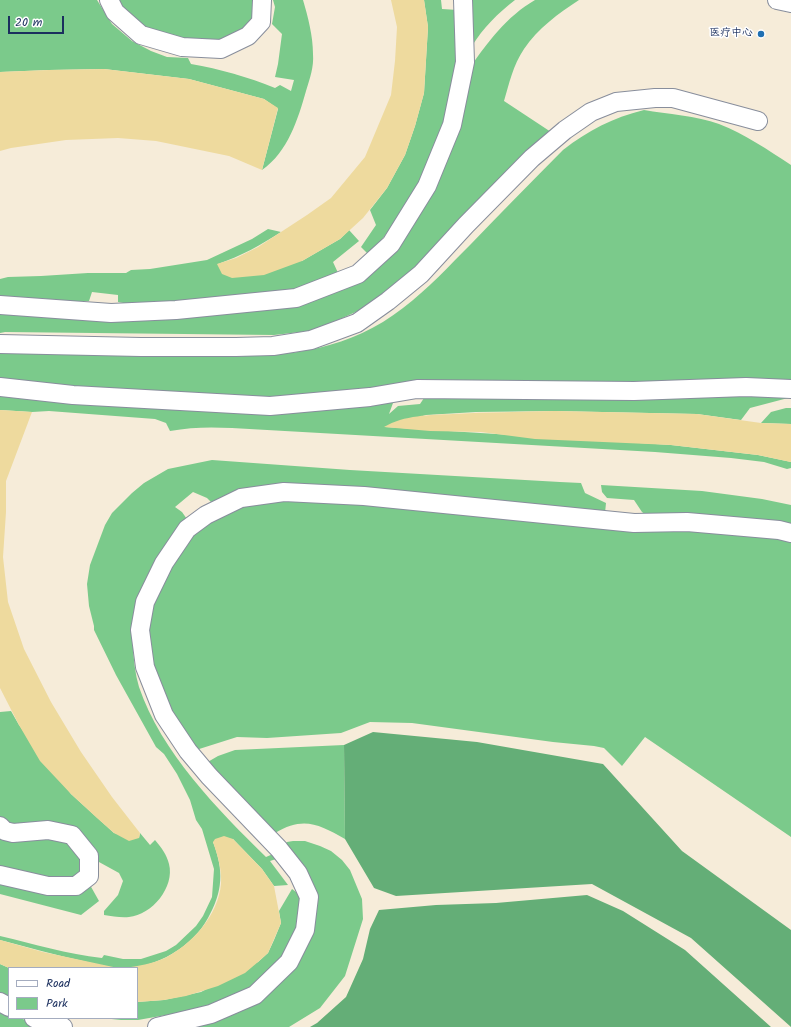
<!DOCTYPE html>
<html>
<head>
<meta charset="utf-8">
<style>
  body { margin:0 }
  #map { position:relative; width:791px; height:1027px; overflow:hidden; background:#f6ecd9; font-family:Kalam,sans-serif }
  canvas { display:block }
  .legend { position:absolute; left:8px; top:967px; width:130px; height:52px; box-sizing:border-box; background:#fff; border:1px solid #a4acbf; margin:0; padding:5px 7px; list-style:none; font-size:12px; color:#1b2f5e }
  .legend li { display:flex; align-items:center; gap:8px; height:20px }
  .legend b { width:20px; border:1px solid #a4acbf }
  .scale { position:absolute; left:8px; top:16px; width:56px; height:18px; box-sizing:border-box; border:2px solid #1b2f5e; border-top:0; padding-left:5px; font-size:12px; line-height:14px; white-space:nowrap; color:#1b2f5e; -webkit-text-stroke:3px #fff; paint-order:stroke }
</style>
</head>
<body>
<div id="map">
<canvas width="791" height="1027"></canvas>
<ul class="legend">
<li><b style="height:5px;background:#fff"></b>Road</li>
<li><b style="height:11px;background:#7bca8b"></b>Park</li>
</ul>
<div class="scale">20 m</div>
</div>
<script>
const c = document.querySelector('canvas').getContext('2d');
c.lineJoin = 'round';
function paint(path, color) { c.fillStyle = color; c.fill(path, 'evenodd'); }
function strokePath(path, color, width, dash) { c.strokeStyle = color; c.lineWidth = width; c.lineCap = dash ? 'butt' : 'round'; c.setLineDash(dash || []); c.stroke(path); }
function drawText(font, color, halo, rows, align = 'center') {
  c.font = font + ' Kalam,"LXGW WenKai TC",sans-serif'; c.lineWidth = 3; c.setLineDash([]); c.textBaseline = 'middle'; c.strokeStyle = halo; c.fillStyle = color; for (const [text, x, y, turn = 0] of rows) {
    c.save(); c.translate(x, y); c.rotate((+turn || 0) * Math.PI / 180); c.textAlign = isNaN(turn) ? turn : align; if (halo) c.strokeText(text, 0, 0); c.fillText(text, 0, 0); c.restore();
  }
}
paint(new Path2D(`
  M0,0H97L112,24L132,41L151,51L167,57L188,58L191,64C220,69 248,77 275,88L280,85L291,91L294,80L275,77L278,64L282,34L272,24L275,7L273,0H303C308,17 313,36 313,54C314,67 310,78 306,91C298,119 288,152 262,170L278,109L264,99L189,79L104,69L49,70L0,72Z
  M116,0H258L253,24L216,42H198L141,28Z
  M424,0H441L442,9L458,10C458,28 460,52 456,70C445,139 415,203 369,255L361,247L376,225L370,210L387,188L405,155L415,126L424,93L428,27Z
  M470,0H515C498,13 483,28 472,46Z
  M535,0H579C558,14 538,28 524,49C513,65 509,84 504,101L551,132L416,270L371,305L338,320L309,331L274,335L5,332L0,333V313L265,305L390,252L469,69C487,43 507,16 535,0Z
  M644,110C667,114 697,116 719,124C745,134 768,150 791,165V382L274,399L138,392L0,380V352C18,352 36,350 55,351C73,352 91,355 109,355C128,356 147,354 167,355C251,357 333,363 403,308C428,289 449,266 471,244C501,213 532,181 563,150C589,130 612,118 644,110Z
  M268,229L281,232C261,245 241,256 218,264L302,261L340,239L349,230L359,241L333,262L339,275L294,291L163,302L129,304L118,302V295L92,292L89,301H73L35,298L0,299V279L8,277L41,276L88,273H126L131,270L150,269L207,260L252,239Z
  M784,392L788,398L750,408L741,420L697,414L555,411L476,412L426,415L385,427L671,445L758,455L791,462V468L787,469L764,462L731,458L655,452L232,428C211,427 191,427 170,431L166,423L155,419L49,411L32,412L0,410V394L386,399L393,403L389,414L398,406L420,404L424,398Z
  M786,408H791V424L761,423L771,412Z
  M212,460L350,470L560,482L581,483L585,493L606,503L605,513L233,493L211,502L207,498L193,492L175,507L182,512L189,522C178,538 167,553 156,569C151,576 144,584 140,592C133,609 131,629 133,648C134,661 135,674 139,687C161,752 218,810 266,857L273,854L276,859L270,861L288,885L274,886L262,869L233,839L213,842C224,871 223,891 208,918C192,948 153,970 119,968C107,967 95,964 83,961C55,955 28,947 0,940V936C34,944 67,954 102,958L104,955L123,959H141L166,951L176,945L196,926L203,916L212,897L214,869L202,829L196,820L190,800L177,774L164,754L156,747L116,675L94,630V626L89,606L87,584L90,565L105,525L112,513L132,493L144,483L168,469Z
  M601,485L702,491L762,499L791,505V525L646,515L642,512L634,500L607,498L602,492Z
  M282,498L367,505L401,506L791,538V837L645,737L622,766L604,748L594,746L553,742L412,723L370,722L341,733L267,738L237,737L196,750L179,727L154,674L147,630L152,605L184,544L204,524L229,510L254,503Z
  M11,711L19,725L71,794L114,833L139,838L140,833L150,845L155,840C161,847 167,855 169,864C175,887 152,915 129,917C121,918 112,916 104,915V911L118,895L123,881L119,873L99,862V858L95,848L87,840L17,828L0,818V712Z
  M344,745L345,839C319,824 303,816 275,833L206,763L218,756L235,750Z
  M0,835L60,837L74,846L82,859L84,871L75,882L63,880L0,867Z
  M293,841H305L320,846L331,851L342,860L350,870L362,899L363,919L345,976L320,1008L289,1027H183L238,1009L311,927L283,847L287,842Z
  M0,878L90,885L99,901L81,915L0,894Z
  M292,889L303,897L302,914L281,962L256,985L204,1008L183,1012L138,1020H121L102,1018H137V1002L164,1000L201,992L258,962L268,953L274,940L281,923L279,911Z
  M0,964L9,968V998L0,992Z
  M0,1009L9,1013V1018H20L44,1027H0Z`), '#7bca8b');
paint(new Path2D(`
  M373,732L477,742L603,764L682,851L791,930V1027L691,938L592,884L396,896L374,888L345,839L344,745Z
  M587,895L623,911L685,950L771,1027H310L317,1023L346,997L363,959L370,929L379,910L436,905L496,903Z`), '#64ae77');
paint(new Path2D(`
  M391,0H424L428,27L424,93L415,126L405,155L387,188L363,218L340,239L302,261L264,275L232,278L222,274L217,264L236,258L258,247L307,215L331,198L365,157L391,95L395,61L397,27Z
  M104,69L189,79L264,99L278,108L262,170L229,156L156,141L118,138L66,140L11,148L0,151V72L49,70Z
  M0,410L32,412L6,481V512L3,557L8,602L24,649L51,702L81,752L112,797L140,833L139,838L129,841L114,833L97,818L71,794L40,761L19,725L0,688Z
  M555,411L697,414L761,423L791,424V462L758,455L671,445L535,439L481,432L430,431L384,427C404,415 430,415 453,414C487,412 521,412 555,411Z
  M224,836L233,839L262,869L274,886L281,923L268,953L258,962L245,973L218,986L186,996L164,1000L137,1002V968H124C138,966 152,964 165,958C192,944 218,916 221,884C222,870 218,856 213,842L215,839Z
  M0,940L43,952L118,968H9L0,964Z`), '#eeda9e');
const minor = new Path2D(`
  M109,0L115,12L141,35L182,47L221,49L248,36L261,22L262,0
  M777,0L791,3
  M0,305L111,313L176,310L296,298L358,274L391,244L427,186L452,125L465,62L463,0
  M0,344L141,347H236L273,346L311,340L357,323L388,301L421,274L466,225L532,158L565,130L591,112L616,102L655,98H673L758,121
  M0,387L73,395L270,406L370,397L417,389L634,391L746,387L791,389
  M0,826L5,831L13,833L48,830L72,835L89,856V876L76,886H48L0,875
  M0,1002L9,1007
  M34,1018L53,1026L63,1027
  M157,1027L211,1014L255,995L289,962L305,930L309,897L298,873L279,849L209,776L188,751L164,715L145,667L140,630L145,602L164,563L187,529L206,515L241,498L284,492L364,496L634,523L687,522L779,530L791,533`);
strokePath(minor, '#888e9c', 20);
strokePath(minor, '#fff', 18);
for (const [x, y, r, color] of [
  [761,34,4,"#1f6fb2"]
]) { const dot = new Path2D(); dot.arc(x, y, r, 0, 2 * Math.PI); c.fillStyle = color; c.fill(dot); strokePath(dot, '#fff', 1.5); }
drawText('11px', '#1b2f5e', '#fff', [
  ["医疗中心",753,34]
], 'right');
</script>
</body>
</html>
